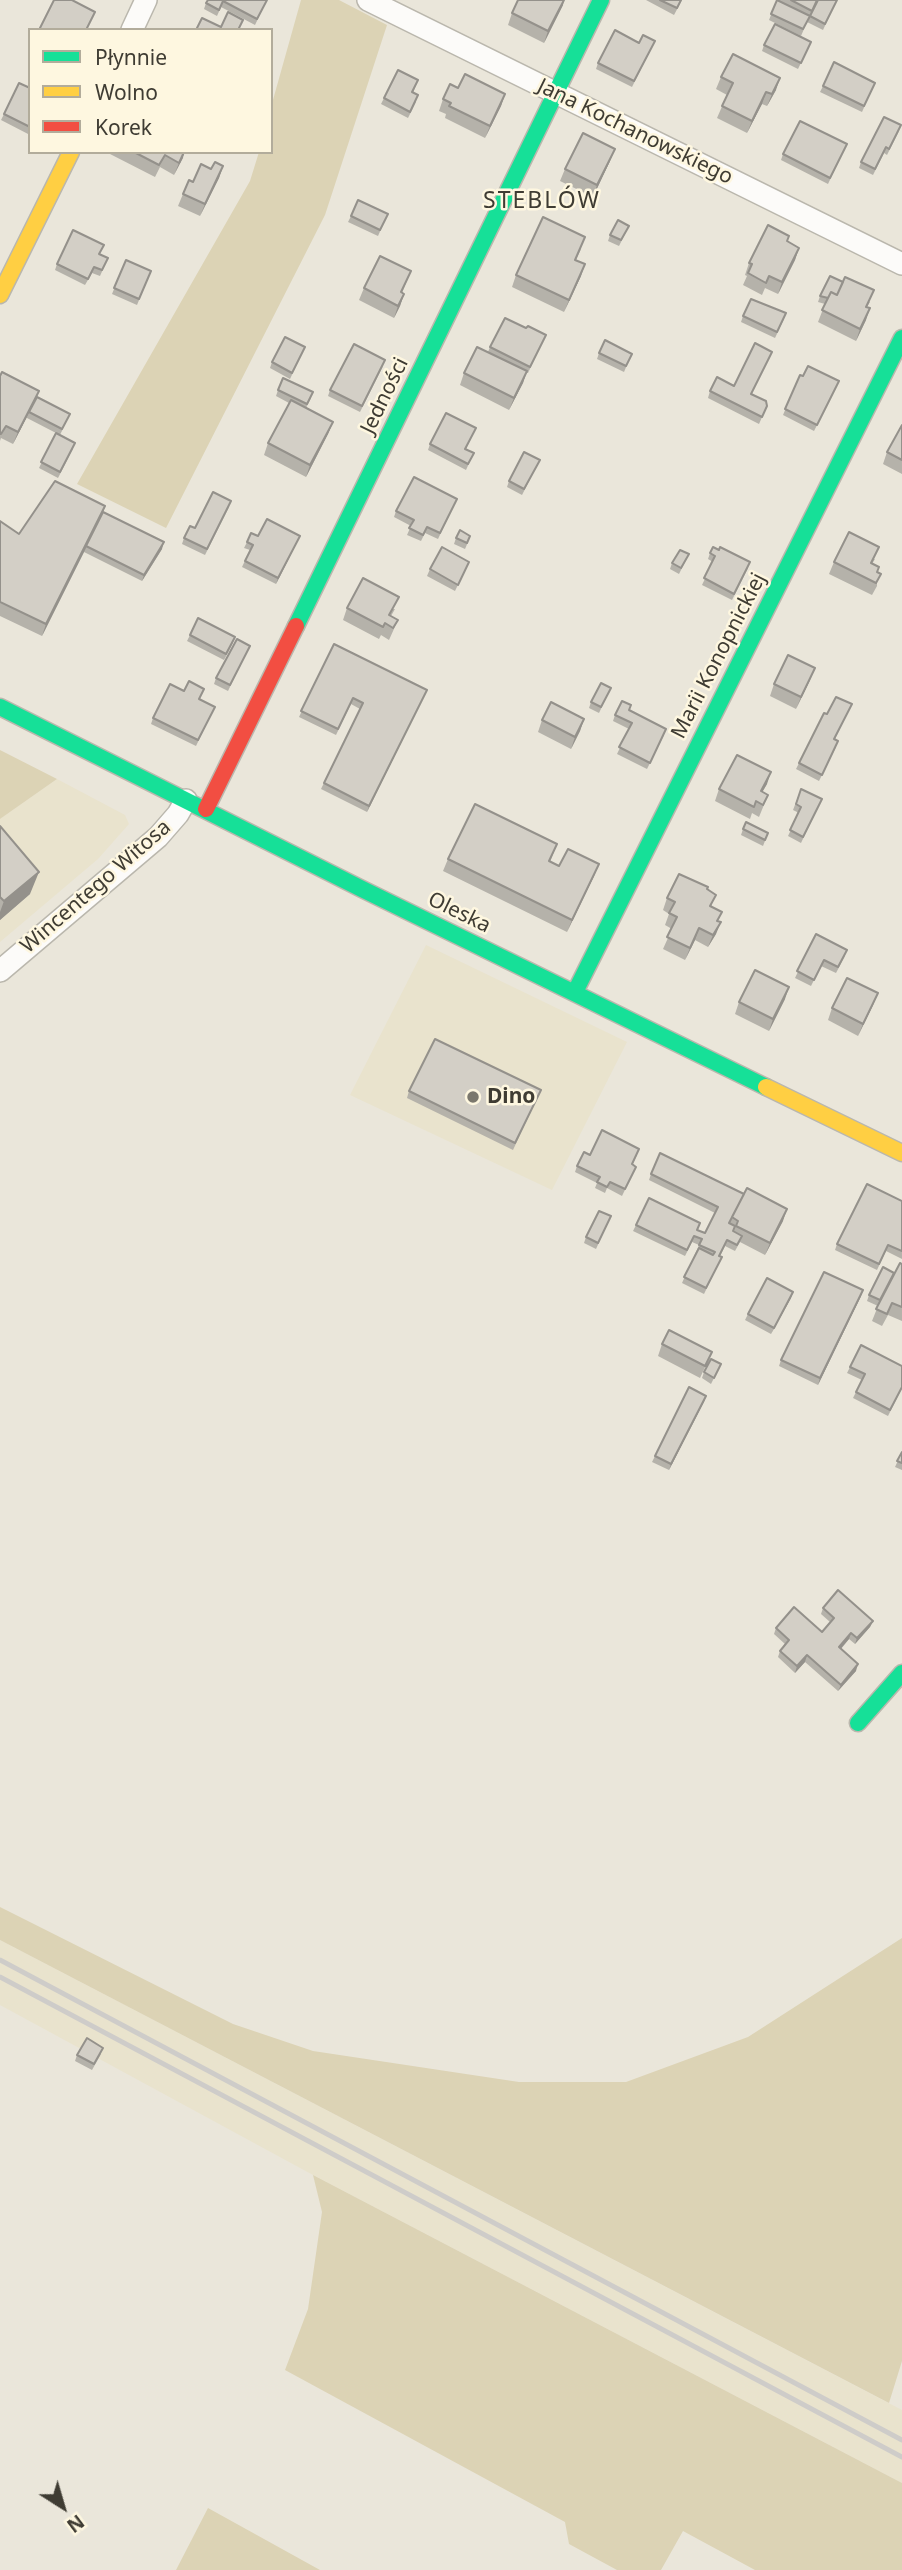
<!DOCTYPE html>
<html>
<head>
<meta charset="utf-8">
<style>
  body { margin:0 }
  #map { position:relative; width:902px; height:2570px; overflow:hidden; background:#eae6da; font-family:"Noto Sans",sans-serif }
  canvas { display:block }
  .legend { position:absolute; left:28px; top:28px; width:245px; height:126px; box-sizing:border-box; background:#fef7e0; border:2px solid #b2ac9b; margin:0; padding:9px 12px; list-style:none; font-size:21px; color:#3f3c33 }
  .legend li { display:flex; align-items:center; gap:14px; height:35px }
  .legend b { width:35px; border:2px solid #b2ac9b }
  .north { position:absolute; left:28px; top:2472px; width:70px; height:70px; -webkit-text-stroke:5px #fef7e0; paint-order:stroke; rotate:143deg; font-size:19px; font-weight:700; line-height:28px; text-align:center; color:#3f3c33 }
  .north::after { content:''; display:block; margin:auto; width:24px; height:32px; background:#3f3c33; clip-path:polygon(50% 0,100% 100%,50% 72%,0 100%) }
</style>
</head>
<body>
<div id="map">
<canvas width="902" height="2570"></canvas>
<ul class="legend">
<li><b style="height:9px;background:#16e098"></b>Płynnie</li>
<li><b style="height:9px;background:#ffcf43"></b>Wolno</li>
<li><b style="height:9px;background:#f24e42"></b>Korek</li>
</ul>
<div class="north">N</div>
</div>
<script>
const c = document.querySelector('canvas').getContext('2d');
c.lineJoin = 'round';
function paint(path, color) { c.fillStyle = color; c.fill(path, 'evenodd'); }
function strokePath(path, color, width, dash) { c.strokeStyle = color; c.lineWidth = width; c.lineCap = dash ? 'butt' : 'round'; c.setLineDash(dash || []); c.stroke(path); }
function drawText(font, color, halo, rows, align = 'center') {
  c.font = font + ' "Noto Sans",sans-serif'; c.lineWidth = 5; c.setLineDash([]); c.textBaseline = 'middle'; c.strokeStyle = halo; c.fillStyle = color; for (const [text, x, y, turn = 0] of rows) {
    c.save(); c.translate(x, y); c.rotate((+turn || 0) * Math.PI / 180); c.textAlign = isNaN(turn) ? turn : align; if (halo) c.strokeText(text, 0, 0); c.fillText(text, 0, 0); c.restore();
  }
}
paint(new Path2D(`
  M57,779L125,815L129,824L98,859L0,942V819Z
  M426,945L627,1042L552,1190L350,1095Z
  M0,1940L902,2410V2483L313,2175L0,2005Z`), '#e9e3cd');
paint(new Path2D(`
  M301,0H339L387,25L325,215L166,528L77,484L250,181L259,152H271V107Z
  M0,750L57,779L0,819Z
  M0,1907L233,2024L313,2051L519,2082H626L748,2037L902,1938V2361L889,2403L0,1940Z
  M313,2175L902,2483V2570H755L683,2531L661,2570H617L569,2544L565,2522L285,2370L308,2309L322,2212Z
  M208,2508L320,2570H176Z`), '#dcd3b5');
const street = new Path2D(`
  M368,0L902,264
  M132,30L146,0
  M0,971L158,837L178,814L186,800`);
const fast = new Path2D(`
  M296,626L601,0
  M0,707L362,889L766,1087
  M575,992L902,338
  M858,1723L902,1673`);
const slow = new Path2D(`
  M0,295L71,152
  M766,1087L902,1153`);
const jam = new Path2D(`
  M206,809L296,626`);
strokePath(street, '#bab7ad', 24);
strokePath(fast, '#bab7ad', 19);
strokePath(slow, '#bab7ad', 19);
strokePath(jam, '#bab7ad', 19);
strokePath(street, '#fcfbf9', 21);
strokePath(fast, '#16e098', 16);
strokePath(slow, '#ffcf43', 16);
strokePath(jam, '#f24e42', 16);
strokePath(new Path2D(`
  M0,1960L902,2440
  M0,1977L902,2457`), '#ceccc9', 5);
paint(new Path2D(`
  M207,0H267L255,25L221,7L217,16L204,9Z
  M646,0H682L674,15Z
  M777,0H837L823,30L807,22L801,36L769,20Z
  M563,5L544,43L508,25L512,13Z
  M655,41L632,87L596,69L598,63L639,43Z
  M811,42L798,69L762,51L764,45Z
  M721,77L776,90L767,106L762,104L747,133L717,118L727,95L716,89Z
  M418,80L413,93L416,102L408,118L381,104L384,98Z
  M875,83L862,112L820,92L823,86Z
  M30,88V135L1,120L4,114Z
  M458,88L505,94L501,106L485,138L445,118L446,114L439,111L443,99Z
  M899,131L887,155L884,153L873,175L859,168L861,162Z
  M847,144L828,184L781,160L783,154Z
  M110,152H185L174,175L160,167L155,177L110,154Z
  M610,161L593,197L560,181L565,169Z
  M223,166L219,178L200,216L178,206L183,194L193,182L211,169Z
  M351,216L385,220L378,236L348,222Z
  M626,232L619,246L608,241L610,235Z
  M788,242L799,248L795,260L778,294L765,288L762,295L743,285L747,276L745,275L749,263Z
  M581,249L576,260L581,276L564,312L512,287L516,275Z
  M100,254L108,258L100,276L92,273L85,285L55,270L57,264Z
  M126,260L151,271L137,305L112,294Z
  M411,271L402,293L404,294L400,306L394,318L359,300L364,288Z
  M843,282L870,302L867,307L866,320L856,341L818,322L825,304L818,302L820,296Z
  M743,316L784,319L775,338L741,322Z
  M526,328L546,335L528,373H526L523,383L509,410L460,385L464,373L488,352L490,347Z
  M305,347L290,379L270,368L272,362Z
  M772,352L751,394L767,406L759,424L708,398L710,391L734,386Z
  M599,353L629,360L624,372L597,359Z
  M383,366L360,412L328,396L330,390Z
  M800,375L836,388L814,431L783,415Z
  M0,376L39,391L37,397L70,414L60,435L73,449L58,478L39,468L56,433L27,418V417L13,444L1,438L0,441Z
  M278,390L311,398L306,408L333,422L328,434L306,477L264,455L268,443L289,403L276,396Z
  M902,425V474L883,464L887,452Z
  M476,428L466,449L471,459L466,470L428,450L430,444Z
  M540,460L522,495L507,487L509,481Z
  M457,499L438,539L425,533L421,541L407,535L411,526L394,517L396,511Z
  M105,506L103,512L162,549L142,581L84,552L42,636L0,616V521L19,534Z
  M229,507L205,555L182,544L184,538L195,528Z
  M258,536H300L276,584L242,567L250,550L244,548L247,542Z
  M456,538L468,542L465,549L454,544Z
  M719,550L748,568L732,600L702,585L713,562L708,559L710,553Z
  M689,554L679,574L670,569L672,563Z
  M875,559L872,564L877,572V586L872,595L829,574L834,562Z
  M469,562L455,591L427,576L430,569Z
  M347,608L395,609L391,616L398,620L389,640L381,635L379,639L343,620Z
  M190,635L233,643L224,660L187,641Z
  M334,644L424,696L367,812L321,789L360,709L351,704L336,735L299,717Z
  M250,646L228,691L214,684L216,678Z
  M810,680L796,709L770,696L774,684Z
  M611,688L599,713L589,708L591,702Z
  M200,699L212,713L196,746L151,724L153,718Z
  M852,704L835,739L836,747L819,781L796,769L799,763L827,714Z
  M629,710L664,735L647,769L617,754L629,729L613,721L615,715Z
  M584,719L580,731L571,749L538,732L542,720Z
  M767,784L762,792L768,795L759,817L752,813L750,819L715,801L719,789Z
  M801,789L822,799L801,843L788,836L799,813L793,810Z
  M0,826L30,894L0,920Z
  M743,829L768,833L763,846L741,835Z
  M557,844L550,862L559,866L599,864L594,876L567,932L443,871L448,859Z
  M707,889L712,907L722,912L718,921L716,934L708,947L695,940L685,960L663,949L672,929L665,925L669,914L663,910L667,898Z
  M816,934L845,956L836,973L821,966L811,986L795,978Z
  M878,993L873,1005L858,1036L828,1020L832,1008Z
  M785,999L769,1031L735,1014L739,1002Z
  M541,1090L513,1150L407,1098L409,1091Z
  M590,1155H637L632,1165L636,1167L622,1196L607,1188L605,1193L595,1188L597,1183L575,1172L577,1166Z
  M651,1174L783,1221L765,1255L740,1242L735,1251L725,1246L720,1256L722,1257L719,1263L704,1294L682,1283L699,1245L692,1242L685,1256L633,1231L636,1225L698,1230L705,1233L715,1213L649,1180Z
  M902,1201V1259L886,1251L877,1270L835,1250L837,1244Z
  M611,1216L596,1249L584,1243L586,1237Z
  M902,1264V1321L888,1315L882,1326L872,1321L878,1306L867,1301L869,1295L895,1273Z
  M861,1296L818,1385L779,1366L781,1360Z
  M791,1298L771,1334L745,1320L748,1314Z
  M662,1344L712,1352L700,1378L658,1356Z
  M721,1364L711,1384L702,1378L704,1372Z
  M902,1366V1388L888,1416L853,1398L862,1380L847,1373L850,1367Z
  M706,1396L669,1470L652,1462L655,1456Z
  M902,1452V1470L895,1467Z
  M823,1608L873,1621L870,1627L855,1644L849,1639L841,1649L856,1671L838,1691L805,1662L795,1673L778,1657L780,1651L785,1644L774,1634L776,1628L822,1632L830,1622L821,1614Z
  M101,2054L92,2070L75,2061L77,2055Z`), '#b5b2aa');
paint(new Path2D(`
  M564,0L563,5L544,43L548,31Z
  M780,78L776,90L767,106L772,94Z
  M766,92L762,104L747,133L752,121Z
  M505,94L501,106L485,138L490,126Z
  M615,149L610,161L593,197L597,185Z
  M184,152L183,158L174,175L179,163Z
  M223,166L219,178L200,216L205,204Z
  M799,248L795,260L778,294L782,282Z
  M585,264L581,276L564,312L569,300Z
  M404,294L400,306L394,318L398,306Z
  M870,308L866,320L856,341L860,329Z
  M527,371L523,383L509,410L514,398Z
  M39,391L34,403L13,444L18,432Z
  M333,422L328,434L306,477L310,465Z
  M105,506L101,518L42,636L46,624Z
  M300,536L276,584L278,578Z
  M164,542L162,549L142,581L144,575Z
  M815,668L810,680L796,709L801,697Z
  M427,690L424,696L367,812L369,806Z
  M584,719L580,731L571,749L575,737Z
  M771,772L767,784L756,803L761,791Z
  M599,864L594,876L567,932L572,920Z
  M39,872L30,894L0,920V912L4,901Z
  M721,922L716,934L708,947L713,935Z
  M699,928L695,940L685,960L690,948Z
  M789,987L785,999L769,1031L773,1019Z
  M878,993L873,1005L858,1036L863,1024Z
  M787,1209L783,1221L765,1255L770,1243Z
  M863,1290L861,1296L818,1385L820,1378Z
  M793,1292L791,1298L771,1334L774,1328Z
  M706,1396L704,1402L669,1470L671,1464Z
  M873,1621L870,1627L855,1644L857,1638Z
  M851,1633L849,1639L837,1653L839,1647Z
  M807,1655L805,1662L795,1673L797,1666Z
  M858,1664L856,1671L838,1691L841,1685Z`), '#94918b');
const building = new Path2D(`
  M54,0H72L95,12L86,30H39Z
  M208,0H267L257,19L223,1L219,10L206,3Z
  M518,0H564L548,31L512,13Z
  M660,0H681L677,8Z
  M777,0L810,16L803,29L771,14Z
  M791,0H817L812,11Z
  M818,0H837L825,24L810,16Z
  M228,12L243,20L238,30H196L202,18L221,27Z
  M775,24L811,42L801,63L764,45Z
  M615,30L639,43L643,35L655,41L634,81L598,63Z
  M733,54L780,78L772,94L766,92L752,121L722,106L733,83L721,77Z
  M834,62L875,83L864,106L823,86Z
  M398,70L418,80L412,92L418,95L410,112L384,98Z
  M465,74L505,94L490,126L449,106L451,103L443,99L450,84L458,88Z
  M19,83L30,88V127L4,114Z
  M884,117L901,125L889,149L886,147L875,169L861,162Z
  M800,121L847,144L830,178L783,154Z
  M583,133L615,149L597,185L565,169Z
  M134,152H184L179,163L165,155L159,165Z
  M215,162L223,166L205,204L183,194L189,180L193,182L201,164L211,169Z
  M358,200L388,214L380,230L351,216Z
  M543,217L585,237L575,260L585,264L569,300L516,275Z
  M618,220L629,226L621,240L610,235Z
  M768,225L789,236L787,241L799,248L782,282L769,276L766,283L748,273L752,264L749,263Z
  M73,230L104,245L99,254L108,258L102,270L94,267L88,279L57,264Z
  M380,256L411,271L401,292L404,294L398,306L364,288Z
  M126,260L151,271L139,299L114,288Z
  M830,276L843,282L837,295L831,292L828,298L820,296Z
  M845,277L874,290L866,307L870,308L860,329L822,310L831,292L837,295Z
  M751,299L786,313L777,332L743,316Z
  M505,318L526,328L528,326L546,335L530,367L490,347Z
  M285,337L305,347L292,373L272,362Z
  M605,340L632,354L626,366L599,353Z
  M755,343L772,352L751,394L766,401L767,406L762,417L710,391L717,377L734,386Z
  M354,344L385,360L362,406L330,390Z
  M477,347L527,371L514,398L464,373Z
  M808,366L839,381L817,425L785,409L800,375L803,376Z
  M2,372L39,391L18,432L6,426L1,434H0V376Z
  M283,378L313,392L307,404L278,390Z
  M37,397L70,414L62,429L29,412Z
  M291,400L333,422L310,465L268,443Z
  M446,413L476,428L465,449L474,453L468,464L430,444Z
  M902,425V460L887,452Z
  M56,433L75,443L60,472L41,462Z
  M524,452L540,460L524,489L509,481Z
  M414,477L457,499L440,533L427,527L423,535L409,528L414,520L396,511Z
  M55,481L105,506L46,624L0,602V521L19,534Z
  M213,492L231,501L207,549L184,538L190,526L195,528Z
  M103,512L164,542L144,575L86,546Z
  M267,519L300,536L278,578L245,561L253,545L247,542L251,533L258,536Z
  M460,530L470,536L467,543L456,538Z
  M849,532L879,547L871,563L879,567L877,572L881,574L876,583L834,562Z
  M442,547L469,562L458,585L430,569Z
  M713,547L719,550L720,547L750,562L734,594L704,578L715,556L710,553Z
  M680,550L689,554L681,568L672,563Z
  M363,578L399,597L389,615L398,620L393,628L385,623L383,627L347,608Z
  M198,618L235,637L226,654L190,635Z
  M237,639L250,646L230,685L216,678Z
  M334,644L427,690L369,806L324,783L363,703L353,698L338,729L301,711Z
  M788,655L815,668L801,697L774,684Z
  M189,681L204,689L199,699L215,707L198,740L153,718L170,684L184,691Z
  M601,683L611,688L601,707L591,702Z
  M836,697L852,704L834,739L838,741L822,775L799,763L824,713L827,714Z
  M622,701L631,705L629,710L666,729L650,763L619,747L632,723L615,715Z
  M551,702L584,719L575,737L542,720Z
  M737,755L771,772L761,791L768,795L763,805L756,801L754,807L719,789Z
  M801,789L822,799L803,837L790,830L801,807L796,804Z
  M475,804L557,844L549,861L559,866L568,849L599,864L572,920L448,859Z
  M746,822L768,833L765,840L743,829Z
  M0,826L39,872L4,901L0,897Z
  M679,874L708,887L707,889L716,895L710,906L722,912L717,921L721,922L713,935L699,928L690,948L667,937L677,917L669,913L675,902L667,898Z
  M816,934L847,950L838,967L824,960L814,980L797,971Z
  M755,970L789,987L773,1019L739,1002Z
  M847,978L878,993L863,1024L832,1008Z
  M435,1039L541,1090L515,1143L409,1091Z
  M602,1130L639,1149L632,1164L636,1167L625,1189L610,1182L607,1187L597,1182L600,1177L577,1166L584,1152L590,1155Z
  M660,1153L744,1194L729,1223L735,1226L733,1231L742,1236L737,1245L727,1240L719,1256L722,1257L706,1288L684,1277L699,1248L713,1255L715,1252L699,1245L702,1239L694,1236L687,1250L636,1225L649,1198L700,1223L697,1230L705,1233L718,1207L651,1174Z
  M867,1184L902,1201V1251L888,1245L879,1264L837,1244Z
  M747,1188L787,1209L770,1243L736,1226L738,1221L732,1217Z
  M599,1211L611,1216L598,1243L586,1237Z
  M900,1263L902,1264V1307L892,1303L887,1314L876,1309Z
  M883,1267L894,1273L880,1300L869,1295Z
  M824,1272L863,1290L820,1378L781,1360Z
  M767,1278L793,1292L774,1328L748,1314Z
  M669,1330L712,1352L705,1366L662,1344Z
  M861,1345L902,1366V1387L890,1410L856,1392L865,1374L850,1367Z
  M711,1359L721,1364L714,1378L704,1372Z
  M689,1387L706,1396L671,1464L655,1456Z
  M902,1452V1463L897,1461Z
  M838,1590L873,1621L857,1638L851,1633L839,1647L858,1664L841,1685L807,1655L797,1666L780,1651L789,1640L776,1628L794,1607L822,1632L834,1618L823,1608Z
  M87,2038L103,2048L94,2064L77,2055Z`);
paint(building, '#d3cfc6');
strokePath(building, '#94918b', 2);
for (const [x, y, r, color] of [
  [473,1097,7,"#7b786d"]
]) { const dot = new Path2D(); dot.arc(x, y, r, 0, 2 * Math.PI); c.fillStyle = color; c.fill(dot); strokePath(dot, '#fef7e0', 2.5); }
drawText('21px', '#3f3c33', '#fef7e0', [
  ["Jana Kochanowskiego",635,132,26],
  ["Jedności",385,396,-64],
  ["Marii Konopnickiej",719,656,-63],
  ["Wincentego Witosa",96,887,-41],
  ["Oleska",459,913,26]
]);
drawText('bold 21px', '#3f3c33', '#fef7e0', [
  ["Dino",487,1097]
], 'left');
c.letterSpacing = '2px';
drawText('23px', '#3f3c33', '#fef7e0', [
  ["STEBLÓW",542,201]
]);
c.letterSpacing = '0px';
</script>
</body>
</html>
